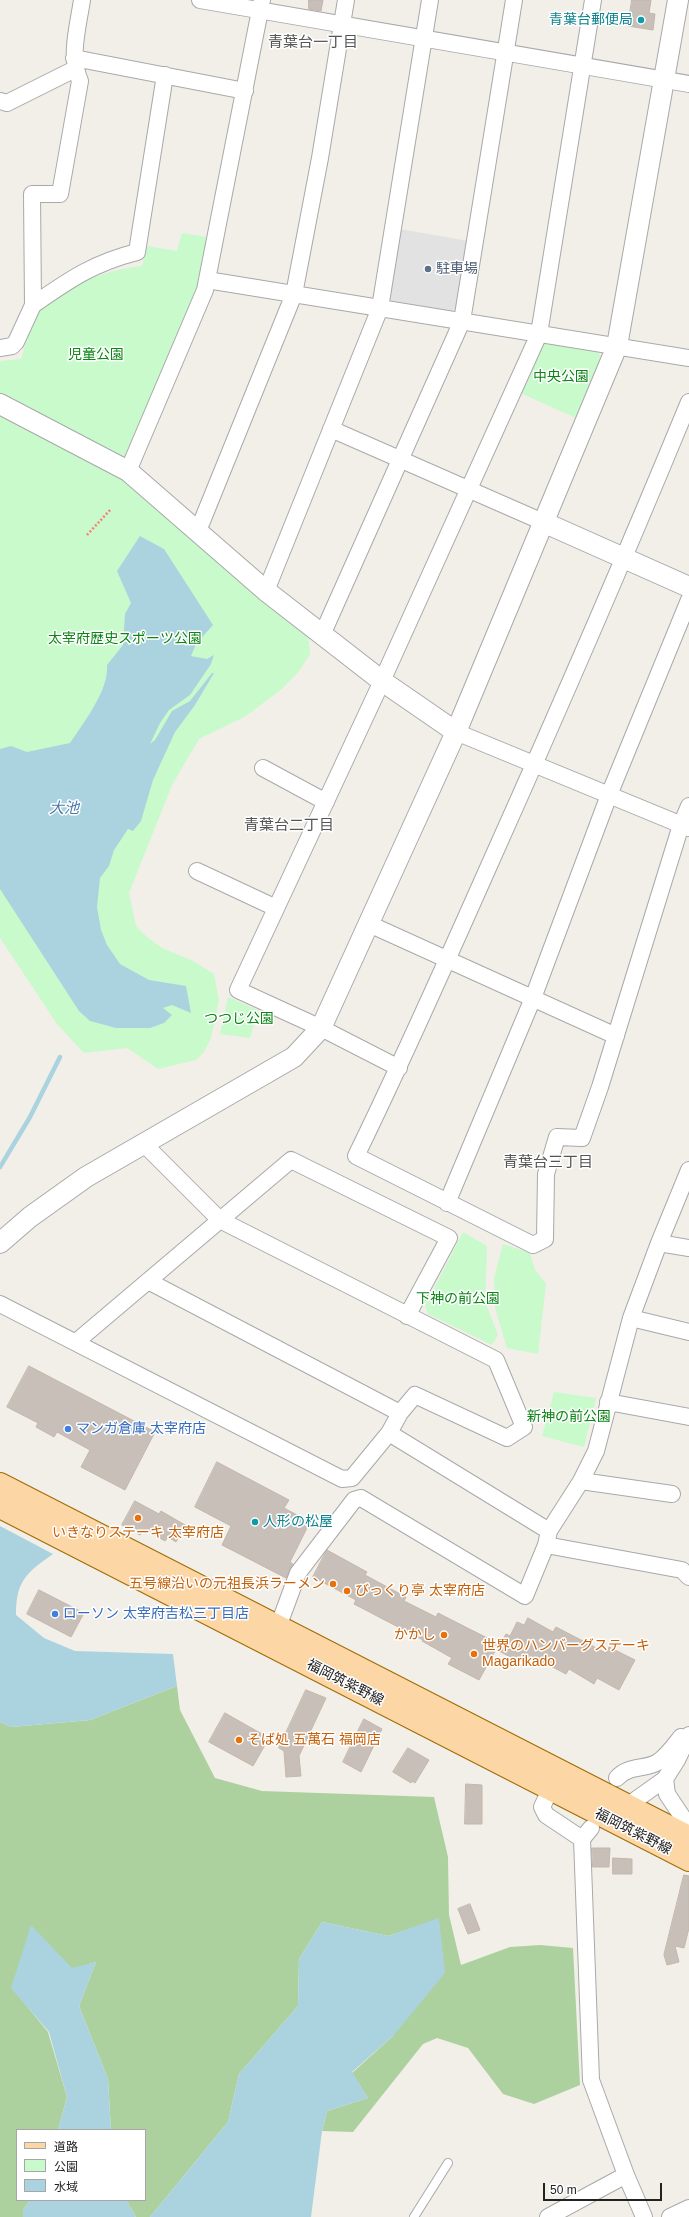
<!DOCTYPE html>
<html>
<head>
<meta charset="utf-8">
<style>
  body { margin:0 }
  #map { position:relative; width:689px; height:2217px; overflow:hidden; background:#f2efe9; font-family:Arial,"Noto Sans JP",sans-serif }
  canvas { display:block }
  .legend { position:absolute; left:16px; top:2129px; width:130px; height:72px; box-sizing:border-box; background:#fff; border:1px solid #a7a7a7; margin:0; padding:5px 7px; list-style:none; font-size:12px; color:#222 }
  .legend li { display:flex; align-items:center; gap:8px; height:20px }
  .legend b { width:20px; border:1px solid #a7a7a7 }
  .scale { position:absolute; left:543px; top:2183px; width:119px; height:18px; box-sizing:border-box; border:2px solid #222; border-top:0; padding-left:5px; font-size:12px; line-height:14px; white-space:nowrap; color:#222; -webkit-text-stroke:3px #fff; paint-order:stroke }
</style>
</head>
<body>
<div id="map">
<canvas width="689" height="2217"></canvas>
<ul class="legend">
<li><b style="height:5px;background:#fcd6a4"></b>道路</li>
<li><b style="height:11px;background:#c8facc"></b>公園</li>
<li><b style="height:11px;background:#aad3df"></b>水域</li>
</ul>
<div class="scale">50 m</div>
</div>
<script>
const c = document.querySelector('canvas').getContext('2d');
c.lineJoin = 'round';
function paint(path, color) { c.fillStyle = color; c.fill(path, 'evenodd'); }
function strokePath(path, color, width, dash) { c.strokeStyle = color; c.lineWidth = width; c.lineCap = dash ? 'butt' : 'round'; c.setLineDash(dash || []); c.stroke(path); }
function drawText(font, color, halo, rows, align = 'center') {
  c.font = font + ' Arial,"Noto Sans JP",sans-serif'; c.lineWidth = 3; c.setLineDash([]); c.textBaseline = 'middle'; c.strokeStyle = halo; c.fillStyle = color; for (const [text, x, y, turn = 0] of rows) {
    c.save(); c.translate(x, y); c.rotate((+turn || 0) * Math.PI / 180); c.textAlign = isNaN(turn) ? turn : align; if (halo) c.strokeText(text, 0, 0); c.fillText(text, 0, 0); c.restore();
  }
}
paint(new Path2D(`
  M177,1686L180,1710L215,1778L262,1791L434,1797L448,1857L449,1915L461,1965L510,1947L540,1945L573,1948L580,2085L534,2104L503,2094L468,2048L437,2038L423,2044L353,2132L322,2131L327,2111L368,2098L352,2073L393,2036L439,1919L388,1936L322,1922L299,1959L298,2006L239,2074L228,2122L150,2217H136L126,2200H145V2130H111L108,2079L79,2006L96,1962L12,1988L48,2032L67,2097L58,2130H17V2200H30L23,2210V2217H0V1722L11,1727L90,1720Z`), '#add19e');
paint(new Path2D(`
  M182,233L207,237L201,286L125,463L0,396V361L21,359L36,310C73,285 98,271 142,266L147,246L177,251Z
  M545,343L595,348L604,361L576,418L518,392L540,346Z
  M0,415L119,475L308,634L310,654L300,670L282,689L246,716L199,739L172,785L129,893L136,926L146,936L162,948L193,961L214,974L219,1001L211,1038L204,1052L196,1060L158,1069L127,1048L84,1053L57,1024L0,938Z
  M228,997L258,1010L250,1038L220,1034Z
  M463,1232L487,1246L485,1301L498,1335L492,1345L428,1314L425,1306Z
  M503,1244L530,1253L535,1270L546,1284L538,1354L507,1348L495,1308L494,1278Z
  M554,1392L596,1398L584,1447L542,1436Z`), '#c8facc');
paint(new Path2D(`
  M400,229L468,241L457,308L447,314L390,302L388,296Z`), '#e2e2e2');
paint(new Path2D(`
  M140,536L164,549L213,625L196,644L191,656L207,659L214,655L211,664L190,695L169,710L160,723L150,744L155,740L172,711L190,701L212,673H214L195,705L175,732L153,780L141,821L133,831L128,829L114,850L109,866L100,878L97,907L101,930L107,945L120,964L149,980L186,986L191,1013L172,1005L163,1008L172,1015L164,1023L150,1028H116L90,1021L79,1011L0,889V749L11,746L27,752L70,743C84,722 109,690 107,665L123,645L125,614L131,603L117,571Z
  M0,1526L53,1554C26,1573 16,1581 16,1615L44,1638L75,1651L173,1654L177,1686L90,1720L11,1727L0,1722Z
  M439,1918L445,1973L393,2036L352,2072L368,2098L327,2111L322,2131L311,2217H150L228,2122L239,2074L298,2006L299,1959L322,1922L388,1936Z
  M31,1925L72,1968L96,1962L79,2006L108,2079L111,2130H58L67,2097L49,2032L11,1988Z
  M30,2200H126L136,2217H23V2210Z`), '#aad3df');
strokePath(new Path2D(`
  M0,1167L30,1117L60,1057`), '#aad3df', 4.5);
const building = new Path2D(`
  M309,0H323L321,11L309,9Z
  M632,0H651L649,13L655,14L653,30L628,26Z
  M29,1366L155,1432L125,1490L81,1467L90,1450L57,1432L54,1437L36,1427L38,1423L7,1407Z
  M217,1462L289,1500L284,1508L310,1522L290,1562L293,1564L286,1578L222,1545L231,1526L195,1507Z
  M135,1501L159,1514L161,1511L185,1525L176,1542L168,1537L165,1541L144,1529L140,1535L122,1525Z
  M327,1550L367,1572L365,1575L406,1597L404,1601L436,1617L438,1613L499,1644L479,1680L448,1664L452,1658L422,1641L423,1640L354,1604L356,1600L313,1577Z
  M39,1590L84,1613L71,1637L27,1614Z
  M528,1618L553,1632L556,1627L606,1653L609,1647L635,1660L619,1690L597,1678L594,1684L569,1669L566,1674L543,1662L540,1665L521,1655L518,1661L497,1650L506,1634L510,1636L517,1622L524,1625Z
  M306,1690L326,1698L299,1756L301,1776L286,1777L284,1751L279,1748Z
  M225,1713L269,1738L253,1766L209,1742Z
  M364,1719L382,1729L361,1772L343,1762Z
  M408,1748L429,1760L415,1783L412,1781L411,1783L393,1772Z
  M466,1784L482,1785V1824H465Z
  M592,1848H610L609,1867H593Z
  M613,1858L632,1859V1874H613Z
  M684,1875L689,1876V1928L684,1948L675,1946L679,1962L667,1965L664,1955Z
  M470,1904L480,1930L468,1934L458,1909Z`);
paint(building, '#c7bfb8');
strokePath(building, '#c4b6ab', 1);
const service = new Path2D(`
  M414,2217L448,2163`);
const minor = new Path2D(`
  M200,0L689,84
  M74,58L245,91
  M0,101L7,103L75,69
  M207,280L689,358
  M33,305C69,280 93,263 137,252L165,75
  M0,348L12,346L16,342L33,305L32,194H60L80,81C69,56 78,27 82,0
  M689,402C626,555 560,707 492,859C448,958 404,1058 356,1156L533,1245L545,1239L546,1174L557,1137L582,1138L600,1087L681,825L689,806
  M331,429L543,522
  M128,471L205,290L262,0
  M198,531L294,294L320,158L346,0
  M266,591L380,308L430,0
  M322,635L462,321L514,0
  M456,732L689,828
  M263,768L326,802
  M197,871L276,908
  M369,924L616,1036
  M399,1068L321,1028L238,990L382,681L539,334L593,0
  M447,1203L533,998L609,795L689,600
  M659,1243L689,1248
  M148,1281L400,1413
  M0,1304L342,1479L352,1478L389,1433L400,1413L415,1395L507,1438L524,1427L496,1360L220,1220L144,1144
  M631,1318L689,1332
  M76,1342L291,1160L449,1238L407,1316
  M608,1402L689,1417
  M389,1433L549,1531
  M581,1481L672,1494
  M546,1545L682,1570L689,1577
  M278,1627L298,1573L354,1500L361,1498L525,1596L546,1545L549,1531L581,1481L596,1451L631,1318L659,1243L689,1170
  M617,1778C628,1765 645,1770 658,1762C667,1756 674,1746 681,1737
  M665,1779L667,1794L689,1827
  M550,1790L542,1807L546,1815L582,1839
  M627,1806L665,1779L677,1760L689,1735
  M591,1828L582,1839L591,2080L626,2175L644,2217
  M548,2217L626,2175
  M670,2217L689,2208`);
const tertiary = new Path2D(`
  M0,404L128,471L266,591L382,681L456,732
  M543,522L689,587
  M0,1243L30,1217L86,1177L294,1057L321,1028L456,732L617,346L678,0`);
const primary = new Path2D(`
  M0,1484L689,1837
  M0,1507L689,1860`);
strokePath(service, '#a9a9a9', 10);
strokePath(minor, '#a9a9a9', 18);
strokePath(tertiary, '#a9a9a9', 22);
strokePath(primary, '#a06b00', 24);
strokePath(new Path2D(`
  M87,535L111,509`), '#fa8072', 2.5, [2, 2]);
strokePath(service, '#fff', 8);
strokePath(minor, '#fff', 16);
strokePath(tertiary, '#fff', 20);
strokePath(primary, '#fcd6a4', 22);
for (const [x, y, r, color] of [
  [641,20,4,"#0f9aa8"],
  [428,269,4,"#5c6f8a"],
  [68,1429,4,"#3f7fe0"],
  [138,1518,4,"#e8710a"],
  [255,1522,4,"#0f9aa8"],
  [333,1584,4,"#e8710a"],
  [347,1591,4,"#e8710a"],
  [55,1614,4,"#3f7fe0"],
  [444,1635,4,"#e8710a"],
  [474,1654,4,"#e8710a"],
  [239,1740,4,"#e8710a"]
]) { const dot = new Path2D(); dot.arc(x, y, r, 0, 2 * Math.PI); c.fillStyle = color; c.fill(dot); strokePath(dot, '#fff', 1.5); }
drawText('14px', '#0d838f', '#fff', [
  ["青葉台郵便局",633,20],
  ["人形の松屋",263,1522,"left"]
], 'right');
drawText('14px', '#4e5e75', '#fff', [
  ["駐車場",436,269]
], 'left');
drawText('14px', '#0c8416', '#fff', [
  ["児童公園",96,355],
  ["中央公園",561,377],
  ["太宰府歴史スポーツ公園",125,639],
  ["つつじ公園",239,1019],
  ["下神の前公園",458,1299],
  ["新神の前公園",569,1417]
]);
drawText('14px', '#366cbe', '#fff', [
  ["マンガ倉庫 太宰府店",76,1429],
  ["ローソン 太宰府吉松三丁目店",63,1614]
], 'left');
drawText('14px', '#c56008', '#fff', [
  ["いきなりステーキ 太宰府店",138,1533,"center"],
  ["五号線沿いの元祖長浜ラーメン",325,1584,"right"],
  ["びっくり亭 太宰府店",355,1591],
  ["かかし",436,1635,"right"],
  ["世界のハンバーグステーキ",482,1646],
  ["Magarikado",482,1662],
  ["そば処 五萬石 福岡店",247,1740]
], 'left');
drawText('14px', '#222', '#fff', [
  ["福岡筑紫野線",345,1683,27],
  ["福岡筑紫野線",633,1832,27]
]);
drawText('15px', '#555', '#fff', [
  ["青葉台一丁目",313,43],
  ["青葉台二丁目",289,826],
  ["青葉台三丁目",548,1163]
]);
drawText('italic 15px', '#4a7aab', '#fff', [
  ["大池",64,809]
]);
</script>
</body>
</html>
